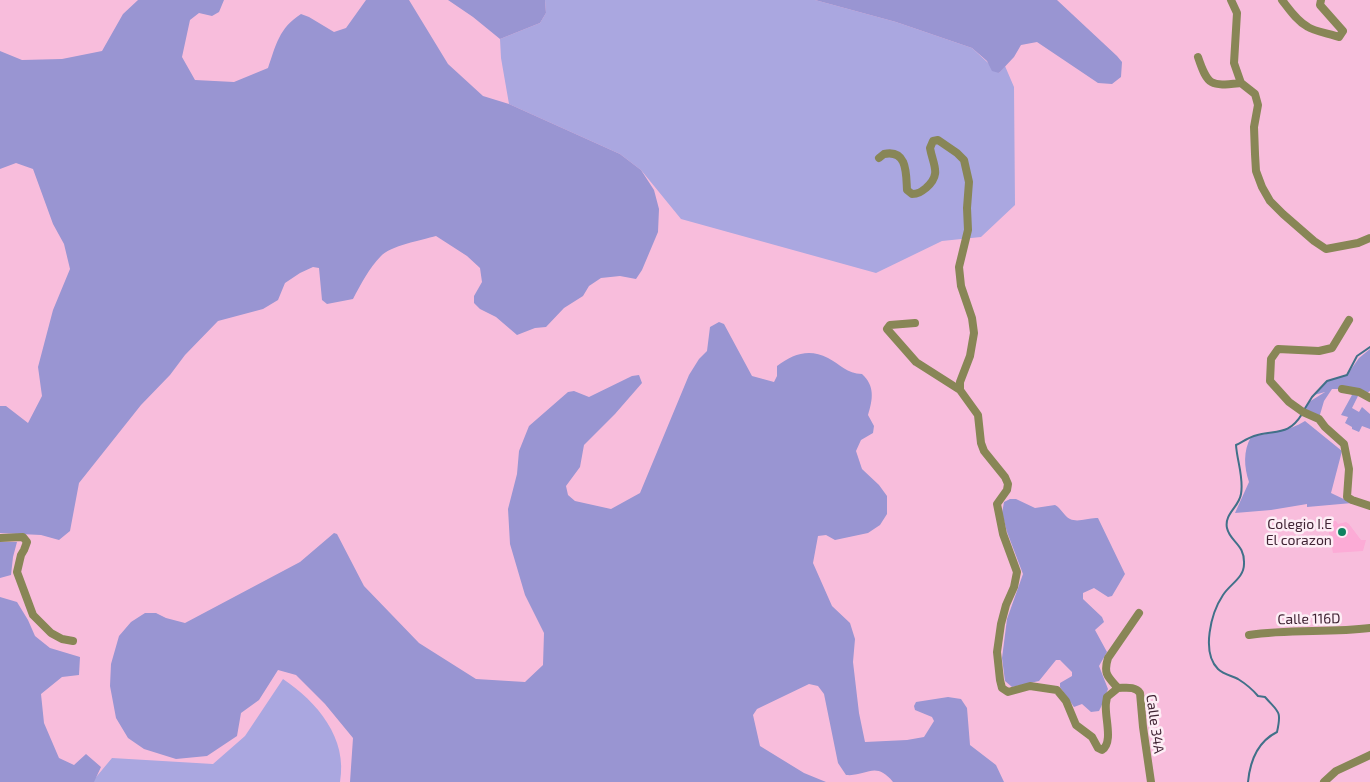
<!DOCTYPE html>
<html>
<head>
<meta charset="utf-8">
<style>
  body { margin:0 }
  canvas { display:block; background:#f8bddc }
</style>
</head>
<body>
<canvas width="1370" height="782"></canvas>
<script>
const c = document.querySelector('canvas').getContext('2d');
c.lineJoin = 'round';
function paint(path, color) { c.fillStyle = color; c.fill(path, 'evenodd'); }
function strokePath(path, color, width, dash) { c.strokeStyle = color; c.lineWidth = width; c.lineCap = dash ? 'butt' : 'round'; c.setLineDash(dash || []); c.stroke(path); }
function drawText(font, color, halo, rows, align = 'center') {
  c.font = font + ' "Exo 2",sans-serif'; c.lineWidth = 5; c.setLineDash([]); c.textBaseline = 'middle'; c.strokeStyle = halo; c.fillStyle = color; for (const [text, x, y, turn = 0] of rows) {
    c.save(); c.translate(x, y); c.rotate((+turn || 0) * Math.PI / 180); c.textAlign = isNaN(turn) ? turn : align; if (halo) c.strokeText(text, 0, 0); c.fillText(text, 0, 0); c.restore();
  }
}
paint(new Path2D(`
  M1336,521L1338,524L1346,522L1349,524L1361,540H1366L1363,551L1333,553L1327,522Z`), '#fcabd6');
paint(new Path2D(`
  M545,0H815L896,22L972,48L999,73L1005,66L1014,87L1015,205L981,237L942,241L876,273L681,219L641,170L620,154L509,104L501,58L500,39L540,23L546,13Z
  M283,679C317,702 348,738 340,782H92L112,758L213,764L245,736Z`), '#aaa7e0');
paint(new Path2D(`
  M138,0H224L219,12L212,16L199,13L190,20L182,57L195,80L234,82L268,68C276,45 279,28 301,14L309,17L334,32L346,28L366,0H409L448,64L483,96L509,104L620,154L641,170L654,190L659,209L658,232L642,270L636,279L620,276L601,278L589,286L583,296L564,308L546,327L535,328L517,335L496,317L480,309L474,303V296L482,282L480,268L467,256L436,236C422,240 390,246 381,256C369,268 361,284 353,299L327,304L322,300L319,268L313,267L300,273L285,283L278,300L263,309L218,321L185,355L170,375L141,405L79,483L70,531L59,540L41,535L0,533V406H6L28,423L42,396L38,367L53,310L70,269L64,244L53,224L33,169L16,163L0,169V51L22,60L62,59L102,51L123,14Z
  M448,0H545L546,13L540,23L500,39L473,17Z
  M815,0H1057L1117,56L1122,62L1121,77L1112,84L1098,83L1037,42L1021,45L1014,57L999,73L992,71L987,61L972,48L896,22Z
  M719,322L724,324L752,376L774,382L777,376V366C793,354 809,348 828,358C840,364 847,374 862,374C875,386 873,399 868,415L874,426L873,433L861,440L856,451L862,469L879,485L887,496V514L880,525L868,533L835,540L826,535L818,536L813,563L832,606L850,623L855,639L853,662L859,713L865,742L907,740L924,737L934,721L932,717L915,710L914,706L916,702L948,697L961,699L967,708L970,745L996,765L1004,782H893C875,760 867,777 846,775L838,763L824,694L818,686L809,684L757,709L753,715L760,746L804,773L826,782H350L353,738L325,704L296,675L278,670L259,700L241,713L237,736L207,756L176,759L144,749L128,738L116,718L110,686L111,664L119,636L131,622L145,613H156L166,618L185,623L300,562L334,533L337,534L364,586L419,643L476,679L525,682L543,665L544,633L525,595L510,544L508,509L517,474L519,451L529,426L568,392L574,391L589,397L632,376L639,375L642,383L615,414L584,445L580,467L566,486L568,495L575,501L611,509L640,493L689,375L699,359L707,351L710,327Z
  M1370,349V391L1367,393L1359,394L1352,408L1359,412L1362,407L1370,414V429L1362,426L1359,432L1352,429V427L1345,423L1348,417L1341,415L1352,395C1347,388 1340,389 1332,389L1324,401L1319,418L1303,411L1309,402L1325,392L1314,395L1327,381L1347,375L1359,358Z
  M1305,421L1342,451L1331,493L1352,503L1307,507V504L1271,510L1235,513L1249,482C1244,467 1243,451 1251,437C1270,433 1289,431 1305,421Z
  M1010,499H1016L1035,508L1055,505C1061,508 1064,516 1070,519C1079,523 1089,517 1098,518L1125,574L1112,596L1108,597L1094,588L1083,593V599L1102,617L1104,622L1095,630L1107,652L1099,666L1108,689L1101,707L1099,711L1091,712L1082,704L1074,707L1060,687V683L1072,676V672L1060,660H1056L1039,681L1012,687L1005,681L1002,658L1007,619L1023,574L1007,532L1002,513L1004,502Z
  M0,542H17L13,557L11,575L0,578Z
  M0,597L17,602L28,620L35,636L50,648L80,657L79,675L62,677L41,694L44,723L59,758L74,765L86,754L101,767L94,782H0Z`), '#9995d2');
strokePath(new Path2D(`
  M1304,410L1312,397L1327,381L1347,375L1357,356L1370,347
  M1248,782C1250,761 1257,742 1277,732C1282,710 1278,712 1265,697L1258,696C1253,690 1246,684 1238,679C1232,676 1223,674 1218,669C1201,652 1211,613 1223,595C1230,584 1244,578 1244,564C1245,544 1230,542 1227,528C1224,514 1239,507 1241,494C1244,478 1237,461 1236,445C1242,442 1248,438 1254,436C1275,429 1288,437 1302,414`), '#417089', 2);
strokePath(new Path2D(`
  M1231,0L1237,13L1234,63L1241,83
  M1282,0C1289,9 1297,21 1308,27C1313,31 1331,34 1339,37L1343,31L1320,5L1321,0
  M1198,57C1208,87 1211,86 1241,83L1255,94L1258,105L1254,127L1255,154L1256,171L1262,187L1270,201L1283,214L1314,241L1326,249L1358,243L1370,238
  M879,158L884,154C908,149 906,175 907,190L912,194C918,194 921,192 926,188C942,174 933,165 930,148L933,141L938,140L957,153L964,160L969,182L967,208L968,230L959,267L961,286L972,318L974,333L970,356L960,382V390L978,415L981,443L984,451L1005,477L1008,484L1007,490L997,504L1003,534L1017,572L1014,587L1006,605L1001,624L997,652L1000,680L1002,688L1008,692L1030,686L1057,690L1066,701L1076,725L1092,737L1098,748L1102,750C1114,742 1104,716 1106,703L1107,697L1118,688
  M1349,320L1332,348L1319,351L1278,349L1271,359L1270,381L1289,402L1303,412L1319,419L1325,427L1344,444L1349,469L1347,497L1352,500L1370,506
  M915,323L890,325L887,329L916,362L960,390
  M1342,389L1359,392L1370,398
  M0,538L23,537L27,542L24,550L21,555L17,572L33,615L51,633L62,639L73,641
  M1139,613L1108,658C1103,674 1108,677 1118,688C1126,688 1135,686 1140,693L1143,727L1151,782
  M1249,635C1289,629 1330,633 1370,628
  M1324,782L1336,771L1370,755`), '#888656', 8);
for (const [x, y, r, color] of [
  [1342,532,5,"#0f8260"]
]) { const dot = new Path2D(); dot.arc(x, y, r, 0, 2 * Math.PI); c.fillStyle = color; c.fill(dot); strokePath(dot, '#fdedf5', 2); }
drawText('14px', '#402434', '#fdedf5', [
  ["Colegio I.E",1332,524],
  ["El corazon",1332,540]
], 'right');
drawText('14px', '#402434', '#fdedf5', [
  ["Calle 116D",1309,619,-1],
  ["Calle 34A",1155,724,82]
]);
</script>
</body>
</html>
